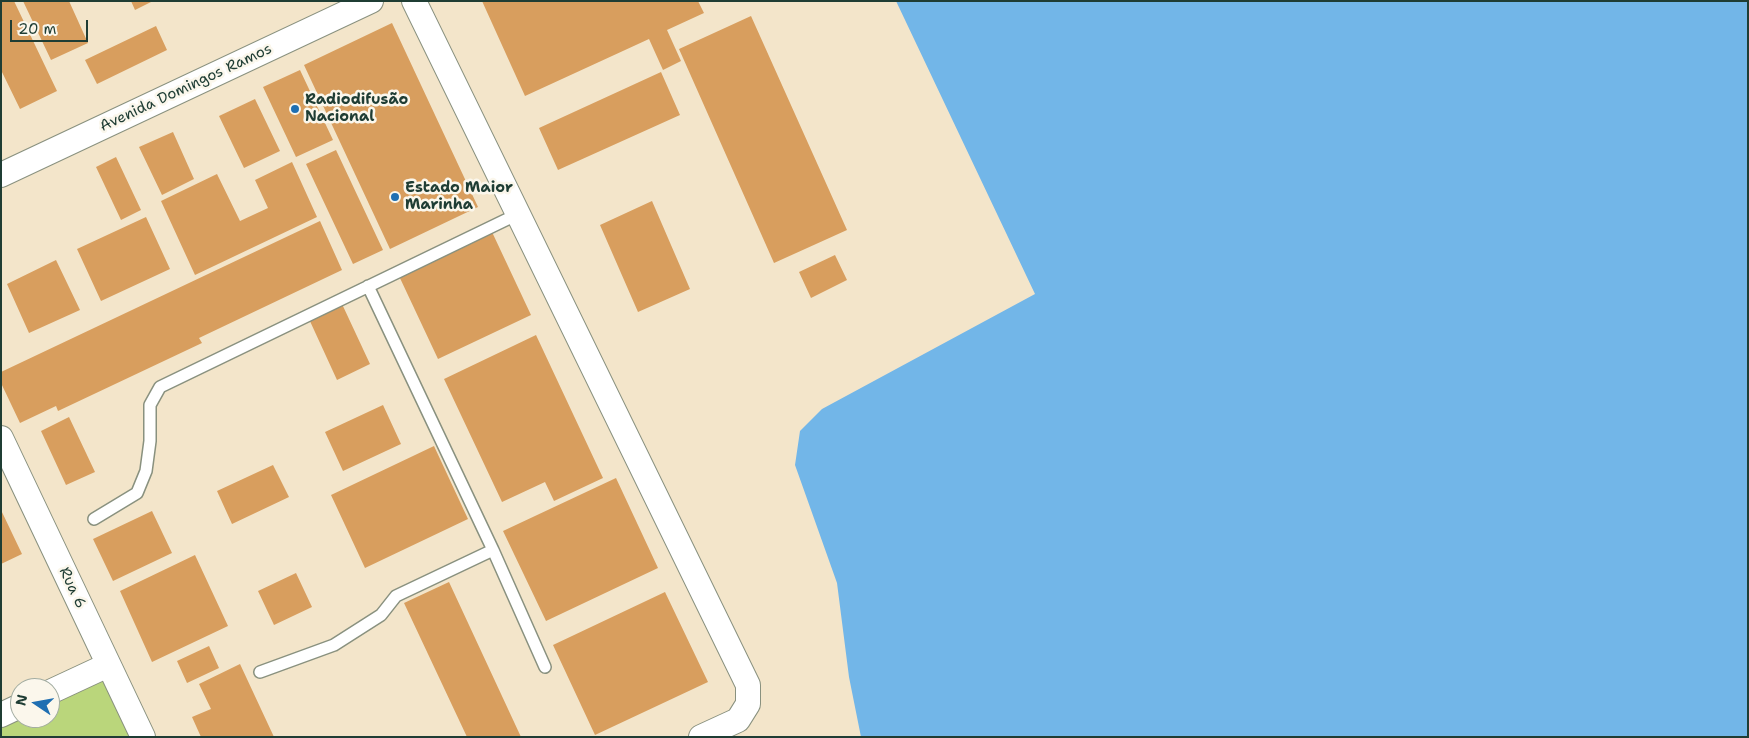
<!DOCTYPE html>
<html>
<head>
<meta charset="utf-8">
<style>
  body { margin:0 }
  #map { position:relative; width:1749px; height:738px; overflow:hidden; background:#f3e5ca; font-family:"Shantell Sans",sans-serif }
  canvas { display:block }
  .frame { position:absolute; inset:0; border:2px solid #1f3d34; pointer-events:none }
  .north { position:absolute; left:10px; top:678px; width:50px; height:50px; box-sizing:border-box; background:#fbf7ec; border:1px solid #a3ada2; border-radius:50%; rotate:282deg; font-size:14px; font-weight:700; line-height:20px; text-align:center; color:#1f3d34 }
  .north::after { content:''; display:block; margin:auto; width:18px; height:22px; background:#1f6fb2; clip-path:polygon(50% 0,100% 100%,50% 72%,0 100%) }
  .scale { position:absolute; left:10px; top:20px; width:78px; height:22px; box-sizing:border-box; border:2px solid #1f3d34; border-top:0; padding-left:6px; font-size:15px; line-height:18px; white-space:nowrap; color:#1f3d34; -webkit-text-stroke:4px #fbf7ec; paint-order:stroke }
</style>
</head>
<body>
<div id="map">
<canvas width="1749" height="738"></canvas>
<div class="frame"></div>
<div class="north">N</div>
<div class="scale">20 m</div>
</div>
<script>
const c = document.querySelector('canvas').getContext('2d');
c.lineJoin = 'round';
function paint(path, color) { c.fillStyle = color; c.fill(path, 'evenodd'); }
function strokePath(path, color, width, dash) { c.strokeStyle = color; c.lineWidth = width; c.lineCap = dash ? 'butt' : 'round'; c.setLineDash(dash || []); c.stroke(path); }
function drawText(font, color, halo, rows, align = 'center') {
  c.font = font + ' "Shantell Sans",sans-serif'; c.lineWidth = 5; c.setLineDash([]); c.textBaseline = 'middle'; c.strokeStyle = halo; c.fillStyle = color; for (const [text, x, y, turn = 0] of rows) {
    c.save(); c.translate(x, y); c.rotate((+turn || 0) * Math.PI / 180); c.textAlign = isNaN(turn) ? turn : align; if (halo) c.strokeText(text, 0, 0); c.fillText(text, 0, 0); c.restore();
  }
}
paint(new Path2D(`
  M108,665L141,737H1V715L20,718H50V692Z`), '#bad67b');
paint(new Path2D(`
  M896,1H1748V737H861L849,677L837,583L795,465L800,431L822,409L1035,294Z`), '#72b6e8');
paint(new Path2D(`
  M1,1H14L57,91L20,109L1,70Z
  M23,1H69L88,43L51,60Z
  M131,1H153L135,10Z
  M482,1H698L704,13L667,30L681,61L663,70L649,39L525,96Z
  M751,16L847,230L774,263L679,49Z
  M392,23L478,207L390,249L304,65Z
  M156,26L167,50L97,84L85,60Z
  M300,70L333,140L296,157L263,87Z
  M661,72L680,115L558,170L539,128Z
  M255,99L280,151L244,168L219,116Z
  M173,132L194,179L162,195L139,147Z
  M336,150L383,250L353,264L306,164Z
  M116,157L141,210L121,220L96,167Z
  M292,162L317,217L195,275L161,201L217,174L240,221L268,208L255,180Z
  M652,201L690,289L638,312L600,225Z
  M146,217L170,269L101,301L77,249Z
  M320,221L342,270L199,338L202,343L58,411L56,406L20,423L1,383V372Z
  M492,232L531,315L438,359L399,276Z
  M835,255L847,280L811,298L799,272Z
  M56,260L80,310L29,333L7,284Z
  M342,304L370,364L337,380L309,319Z
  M536,335L603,478L554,501L545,482L502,502L444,379Z
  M383,405L401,444L343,471L325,432Z
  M69,417L95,472L66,485L41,431Z
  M434,446L468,519L365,568L331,495Z
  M273,465L289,497L232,524L217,491Z
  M616,478L658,568L546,621L503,531Z
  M1,510L22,554L1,564Z
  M152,511L172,553L113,581L93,539Z
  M195,555L228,626L152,662L120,591Z
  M296,573L312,607L274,625L258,591Z
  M449,582L521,737H467L404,603Z
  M665,592L708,682L595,735L553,645Z
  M209,646L219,668L187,683L177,661Z
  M240,664L274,737H201L192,717L211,709L199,684Z`), '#d89e5e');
const service = new Path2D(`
  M368,286L493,550L545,667
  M94,519L137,493L146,471L150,441V405L160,387L518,214
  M260,672L334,645L381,615L396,596L493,550`);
const minor = new Path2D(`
  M414,1L748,685V704L738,720L701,737
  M1,175L371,1
  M1,438L143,737
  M50,692L108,665
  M1,715L20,706`);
strokePath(service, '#89917f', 14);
strokePath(minor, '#89917f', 26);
strokePath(service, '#fff', 11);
strokePath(minor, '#fff', 24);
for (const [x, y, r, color] of [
  [295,109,5,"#1f6fb2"],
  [395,197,5,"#1f6fb2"]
]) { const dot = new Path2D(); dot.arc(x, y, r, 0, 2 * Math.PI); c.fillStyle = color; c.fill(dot); strokePath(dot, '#fbf7ec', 2); }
drawText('15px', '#1f3d34', '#fbf7ec', [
  ["Avenida Domingos Ramos",186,88,-25],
  ["Rua 6",72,588,65]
]);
drawText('bold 15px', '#1f3d34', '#fbf7ec', [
  ["Radiodifusão",305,100],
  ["Nacional",305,117],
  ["Estado Maior",405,188],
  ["Marinha",405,205]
], 'left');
</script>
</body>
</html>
